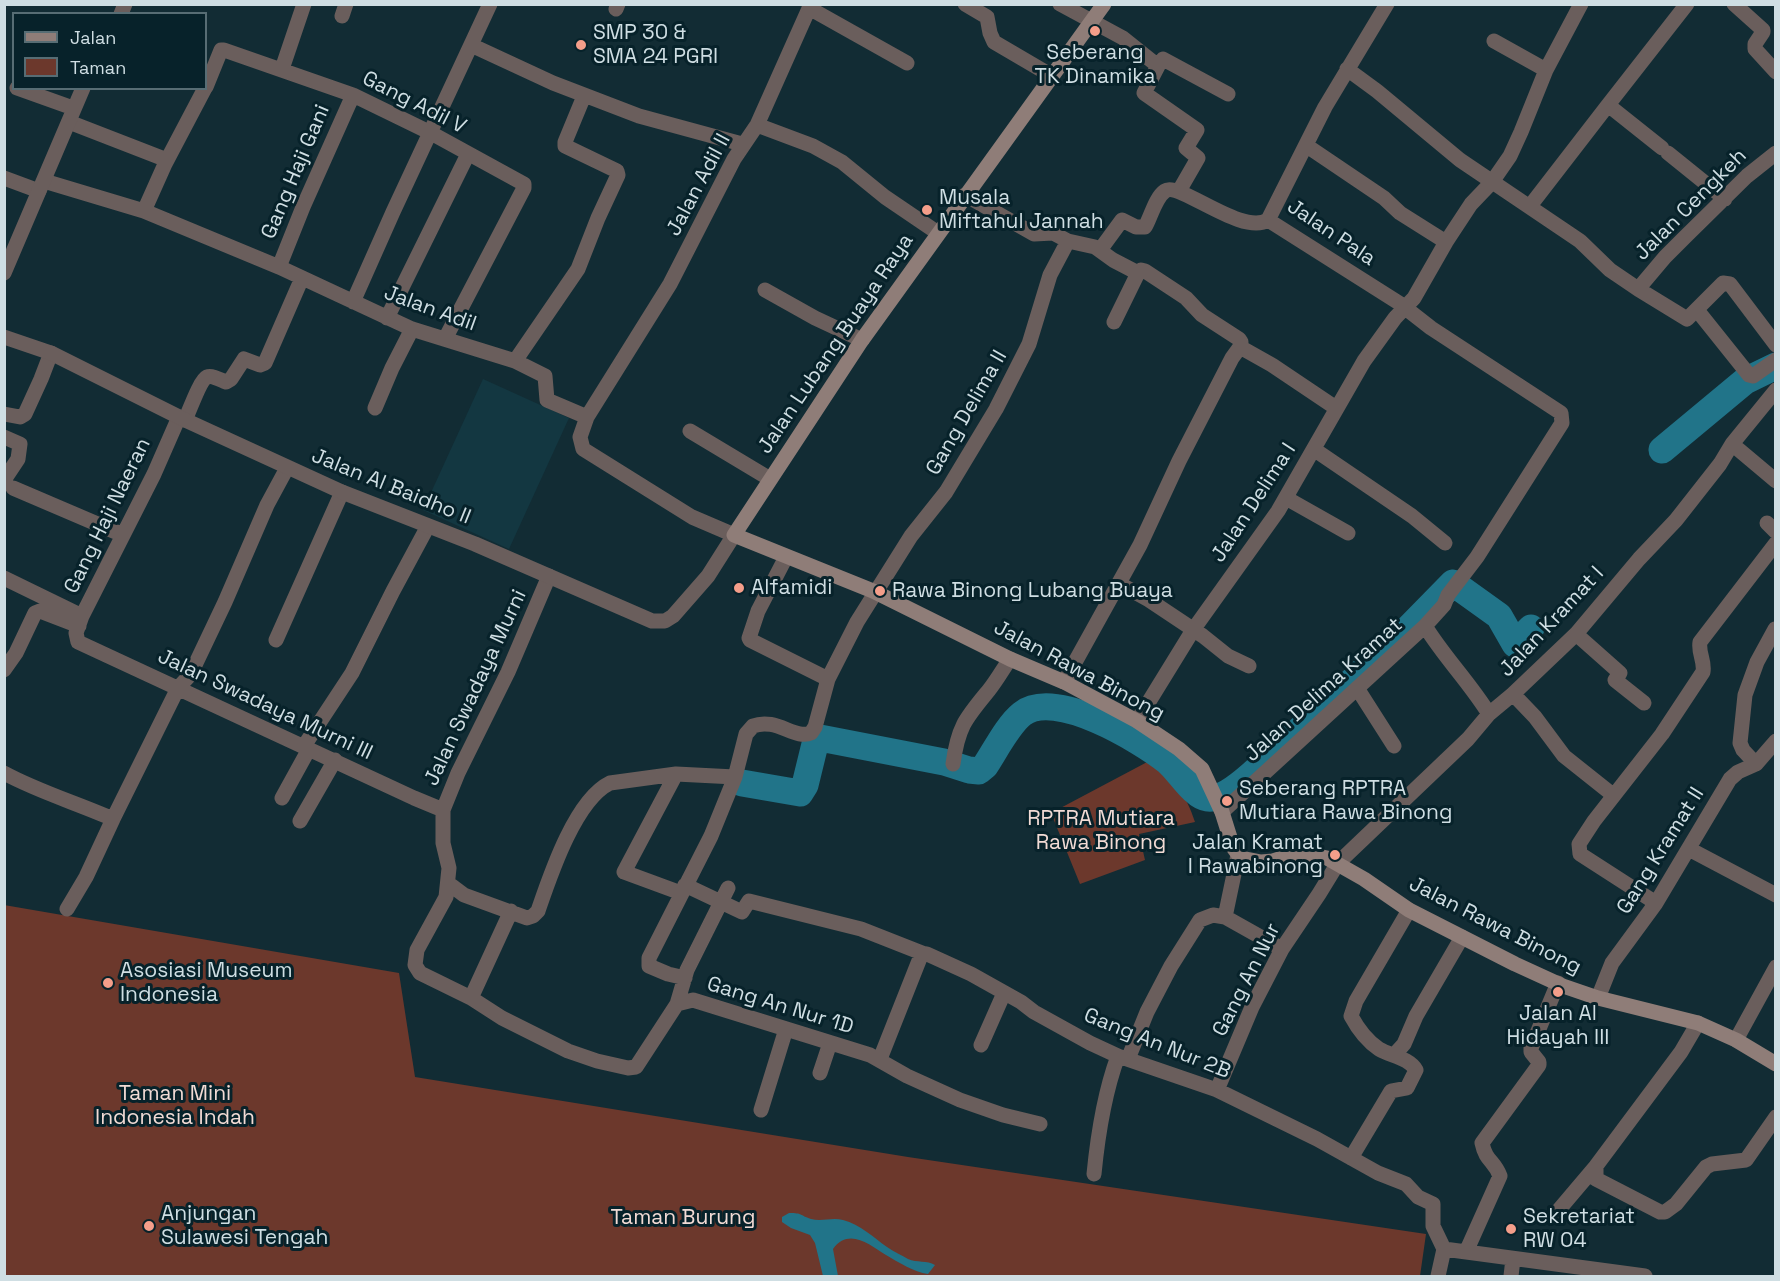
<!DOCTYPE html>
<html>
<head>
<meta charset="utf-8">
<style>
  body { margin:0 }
  #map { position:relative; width:1780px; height:1281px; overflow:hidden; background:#122c34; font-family:"Space Grotesk",sans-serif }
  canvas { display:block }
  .frame { position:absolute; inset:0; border:6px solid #cfdee3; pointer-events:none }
  .legend { position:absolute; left:12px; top:12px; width:195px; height:78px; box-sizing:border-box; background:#07222a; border:2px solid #576d74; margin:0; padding:8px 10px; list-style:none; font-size:18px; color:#cfdee3 }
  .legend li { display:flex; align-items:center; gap:12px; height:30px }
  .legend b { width:30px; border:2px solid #576d74 }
</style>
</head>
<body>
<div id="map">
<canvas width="1780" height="1281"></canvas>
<div class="frame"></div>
<ul class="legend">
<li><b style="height:8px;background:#8f7d78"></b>Jalan</li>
<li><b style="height:16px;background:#6c382c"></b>Taman</li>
</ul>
</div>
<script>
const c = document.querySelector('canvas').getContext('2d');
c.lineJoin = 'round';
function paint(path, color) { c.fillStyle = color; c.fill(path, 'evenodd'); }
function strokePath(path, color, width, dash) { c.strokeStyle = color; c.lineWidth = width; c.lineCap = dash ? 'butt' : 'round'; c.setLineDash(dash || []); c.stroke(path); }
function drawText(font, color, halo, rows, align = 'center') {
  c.font = font + ' "Space Grotesk",sans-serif'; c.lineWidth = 6; c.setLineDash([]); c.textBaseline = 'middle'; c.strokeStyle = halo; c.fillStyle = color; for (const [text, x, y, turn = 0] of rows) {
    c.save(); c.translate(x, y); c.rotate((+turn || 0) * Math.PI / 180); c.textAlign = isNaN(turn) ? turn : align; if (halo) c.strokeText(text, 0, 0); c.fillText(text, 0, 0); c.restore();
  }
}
paint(new Path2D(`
  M483,379L569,418L509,549L423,510Z`), '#133741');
paint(new Path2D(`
  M1151,760C1174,779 1186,794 1195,822L1139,834L1145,860L1080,884L1051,813Z
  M4,905L399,973L415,1077L908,1157L1426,1234L1420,1276H5Z`), '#6c382c');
paint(new Path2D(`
  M789,1213C803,1213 799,1215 811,1219C822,1222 832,1217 843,1220C860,1224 874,1238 887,1247C894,1252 902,1255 908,1259C917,1263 927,1260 935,1265L928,1274C914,1272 898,1262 886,1255C870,1245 849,1227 833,1249L838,1276H823L815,1243L810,1235L791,1228L782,1222V1217Z`), '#217489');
strokePath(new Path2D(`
  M1662,450L1745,381L1776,366
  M742,783L800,793L805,785L816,740L820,738L944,762L969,770L979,771L985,766C995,751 1008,725 1022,714C1055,688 1140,740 1167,761C1178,770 1194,797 1207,798C1224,801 1249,777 1261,766L1404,633L1453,583L1499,616L1515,644L1531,628`), '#217489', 27);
strokePath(new Path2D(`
  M965,4L987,17L990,33L994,42L1052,76
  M1060,4L1123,38L1158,66L1144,93L1197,130L1186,148L1198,158L1179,191
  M1734,4L1763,30V32L1755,44V49L1776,72
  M809,8L907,63
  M616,9L618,4
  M342,16L346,4
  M1494,41L1546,70
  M471,45L553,83L639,116L742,144
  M1158,66L1163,59L1228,94
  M282,69L304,4
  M1347,69L1377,91L1460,160L1580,241L1610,270L1638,289L1687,319L1723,283L1730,284L1776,345
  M206,87L221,50H224L353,95L431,133L524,184V188L445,339
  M1608,105L1687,4
  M69,122L167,160
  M757,125L813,146L842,162L885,197L938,233
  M1307,146L1384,198L1400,213L1446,242
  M1668,153L1725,199
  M4,178L39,191
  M44,181L144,211L279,267L412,329L515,361L545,376L547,400L587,417
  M965,195L1034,234L1053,233L1068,241L1095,247L1113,260L1138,273L1141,270L1145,271L1186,298L1202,315L1239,339L1241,342L1240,347
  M1530,206L1608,105L1662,148
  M144,211L165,164L205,88
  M1100,250L1122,220L1136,227H1145C1151,217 1155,198 1165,191C1179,181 1241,236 1268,220
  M279,267L303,207L353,95
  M1638,289L1665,257L1685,237L1747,176L1776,153
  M765,290L815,318L862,340
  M353,302L393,212L490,4
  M1697,310L1749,375L1753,376L1776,360
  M387,318L468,154
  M1114,322L1138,273
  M1240,347L1272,365L1336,408
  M515,361L578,269L598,218L618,175L617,171L565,146V142L584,96
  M375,408L392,368L412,329
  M4,414L20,417L25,414L41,379L51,353
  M179,417L154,474L82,616L76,633L78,642L414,798L443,810
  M185,420C189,412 200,380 207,377C212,375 221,380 226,382L231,379L244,359L260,365L265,363L302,278
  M690,431L770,479
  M4,437L20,444L18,459L4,480
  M1732,444L1776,481
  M1315,450L1412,516L1445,543
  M13,488L123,535
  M1286,498L1348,533
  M1767,523L1776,532
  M734,535L692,517L583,449L580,437L587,417L670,284L734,159L757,125L811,4
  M786,557L758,611L749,638L750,640L828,679
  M549,576L508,672L458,773L443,810V843L449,868L446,897L417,950L415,965L420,973L471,998L502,1018L568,1051L597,1061L628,1068L636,1067L677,1004L693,1000L870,1055L907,1076L960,1100L1003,1115L1040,1124
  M4,578L82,616
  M1120,584L1149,600L1203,636L1228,656L1249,666
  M1425,626C1444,657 1470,683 1489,714
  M1576,634L1620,673L1615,680L1644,703
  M276,640L342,492
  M4,670L16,653L35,613L40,611L79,626
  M1064,682L1140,545L1179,461L1232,358L1240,347
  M1357,688L1394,746
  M1513,694L1535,717L1564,756L1613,795
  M1137,721L1193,630L1278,511L1364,361L1395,318L1414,298L1446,242L1471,204L1492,182L1510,156L1521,132L1546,70L1581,4
  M304,746L352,673L393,591L428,526
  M953,764C958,726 966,718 989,690C997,680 1003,669 1010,659
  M1756,764L1743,750L1740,743L1745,695L1757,662L1775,629
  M4,773C39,792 77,803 113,819L178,688L191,674L196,663L225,602L267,505L287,468
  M676,774L624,872L681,893
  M282,798L309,749
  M1222,812L1425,626L1444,605L1448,595L1477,557L1562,423L1561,413L1431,328L1399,303L1268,220L1325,107L1387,4
  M300,821L335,760
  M1689,849L1776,895
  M448,883L464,895L527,918L533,916L538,911C550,876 575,800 610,783L676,774L735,777L746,734L753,726C776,717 795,740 811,733L815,727L828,679L857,622L911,536L946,492L996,409L1029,344L1050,275L1068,241
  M685,885L742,912L749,901L861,929L922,953
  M1656,903L1580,854L1579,844L1594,821L1662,734L1703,672C1705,661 1698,653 1700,642L1776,543
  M67,909L86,877L113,819
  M1225,917L1238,855
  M685,978L668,974L649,966V958L711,836L735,777
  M471,998L511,911
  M1598,998L1612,963L1656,903L1730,779L1738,772L1756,764L1776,741
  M677,1004L687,970L728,888
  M1698,1023L1681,1052L1596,1166V1179L1660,1212H1665L1676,1204L1706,1167L1712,1164L1746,1160L1776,1117
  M1736,1040L1776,967
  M981,1045L1004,993
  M1394,1055L1404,1044L1416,1016L1462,937
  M880,1059L922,953L927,954L971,974L1021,1002L1034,1012L1090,1043L1118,1056L1217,1090L1317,1139L1378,1173L1406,1184L1418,1197L1433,1204V1226L1444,1249
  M1128,1059L1147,1012L1171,966L1200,920L1213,915L1225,917L1282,949
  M820,1073L830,1043
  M1217,1090L1252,1007L1282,949L1319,894L1338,863L1468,739L1489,714L1513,694L1576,634L1639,559L1676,520L1720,464L1732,444L1776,390
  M761,1110L786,1029
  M1351,1158L1391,1091L1407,1088L1416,1070C1409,1058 1391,1056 1379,1049C1367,1041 1358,1029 1351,1016L1356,1001L1409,910
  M1094,1174C1098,1133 1104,1094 1118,1056
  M1557,1212L1596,1166
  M1466,1252L1500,1176C1494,1160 1486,1162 1482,1143L1539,1065V1062L1531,1052V1048L1558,983
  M1438,1276L1444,1249L1645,1276
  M1511,1276L1513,1259`), '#6a5e5c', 15);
strokePath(new Path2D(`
  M121,14L125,4
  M17,88L73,108
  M4,273L83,88
  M4,337L51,353L185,420L342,492L475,544L652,621H665L673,616L708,576L734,535`), '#6a5e5c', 15);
strokePath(new Path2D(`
  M1104,4L862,340L734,535L873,591L1010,659L1064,682L1137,721L1179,749L1202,769L1222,812L1233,847L1241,858L1261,862L1273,861L1295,854H1309L1327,858L1364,879L1409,910L1515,964L1563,986L1598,998L1698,1023L1736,1040L1776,1064`), '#8f7d78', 15);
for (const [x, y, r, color] of [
  [1095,31,6,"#f49e8a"],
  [581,45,6,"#f49e8a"],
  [927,210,6,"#f49e8a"],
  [739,588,6,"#f49e8a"],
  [880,591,6,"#f49e8a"],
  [1227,801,6,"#f49e8a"],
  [1335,855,6,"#f49e8a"],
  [108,983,6,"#f49e8a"],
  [1558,992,6,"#f49e8a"],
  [149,1226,6,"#f49e8a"],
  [1511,1229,6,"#f49e8a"]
]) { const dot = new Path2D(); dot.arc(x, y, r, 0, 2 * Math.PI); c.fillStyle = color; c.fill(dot); strokePath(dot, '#07222a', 2); }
drawText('21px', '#cfdee3', '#07222a', [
  ["SMP 30 &",593,33],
  ["SMA 24 PGRI",593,57],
  ["Seberang",1095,53,"center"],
  ["TK Dinamika",1095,77,"center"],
  ["Musala",939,198],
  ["Miftahul Jannah",939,222],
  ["Alfamidi",751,588],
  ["Rawa Binong Lubang Buaya",892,591],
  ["Seberang RPTRA",1239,789],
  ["Mutiara Rawa Binong",1239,813],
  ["Jalan Kramat",1323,843,"right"],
  ["I Rawabinong",1323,867,"right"],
  ["Asosiasi Museum",120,971],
  ["Indonesia",120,995],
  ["Jalan Al",1558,1014,"center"],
  ["Hidayah III",1558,1038,"center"],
  ["Anjungan",161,1214],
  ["Sulawesi Tengah",161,1238],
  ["Sekretariat",1523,1217],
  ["RW 04",1523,1241]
], 'left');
drawText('21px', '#cfdee3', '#07222a', [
  ["Gang Adil V",414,103,27],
  ["Gang Haji Gani",296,172,-67],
  ["Jalan Adil II",699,185,-62],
  ["Jalan Cengkeh",1691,205,-45],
  ["Jalan Pala",1331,233,34],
  ["Jalan Adil",430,309,20],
  ["Jalan Lubang Buaya Raya",836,344,-56],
  ["Gang Delima II",967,413,-60],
  ["Jalan Al Baidho II",391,487,22],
  ["Jalan Delima I",1254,503,-57],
  ["Gang Haji Naeran",108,516,-64],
  ["Jalan Kramat I",1552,622,-47],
  ["Jalan Rawa Binong",1079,671,28],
  ["Jalan Swadaya Murni",476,688,-65],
  ["Jalan Delima Kramat",1324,690,-42],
  ["Jalan Swadaya Murni III",265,705,25],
  ["Gang Kramat II",1661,851,-58],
  ["Jalan Rawa Binong",1495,926,27],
  ["Gang An Nur",1247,980,-63],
  ["Gang An Nur 1D",780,1006,17],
  ["Gang An Nur 2B",1157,1044,22]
]);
drawText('21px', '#f2dbd5', '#07222a', [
  ["RPTRA Mutiara",1101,819],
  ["Rawa Binong",1101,843],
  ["Taman Mini",175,1094],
  ["Indonesia Indah",175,1118],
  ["Taman Burung",683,1218]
]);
</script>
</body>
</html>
